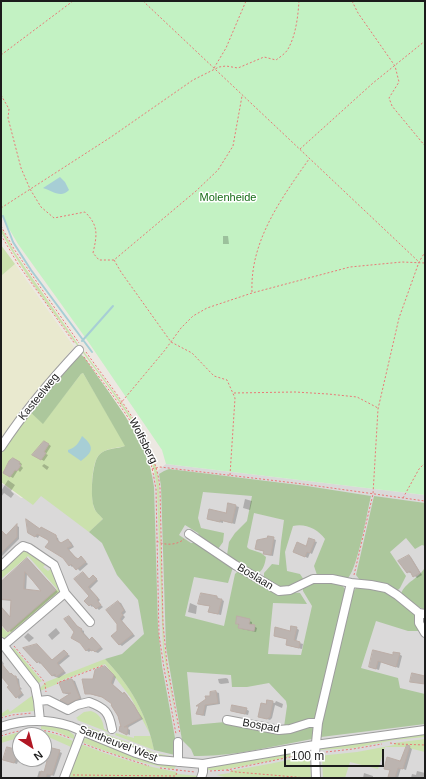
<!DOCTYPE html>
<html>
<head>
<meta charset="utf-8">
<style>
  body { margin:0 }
  #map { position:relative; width:426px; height:779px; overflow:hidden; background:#ece8e2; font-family:Helvetica,sans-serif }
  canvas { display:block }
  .frame { position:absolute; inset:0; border:2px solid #1c1c1c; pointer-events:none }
  .north { position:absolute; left:12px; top:727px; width:40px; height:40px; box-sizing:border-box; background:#fff; border:1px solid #a4a4a4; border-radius:50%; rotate:144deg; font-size:11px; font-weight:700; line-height:16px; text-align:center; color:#1c1c1c }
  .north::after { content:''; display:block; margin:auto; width:14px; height:18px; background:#b11724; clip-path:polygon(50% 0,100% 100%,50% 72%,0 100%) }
  .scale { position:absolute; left:284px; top:749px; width:100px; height:18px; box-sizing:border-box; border:2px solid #1c1c1c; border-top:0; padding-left:5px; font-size:12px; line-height:14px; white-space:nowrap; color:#1c1c1c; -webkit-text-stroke:3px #fff; paint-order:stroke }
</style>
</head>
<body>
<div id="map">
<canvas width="426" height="779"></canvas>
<div class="frame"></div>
<div class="north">N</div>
<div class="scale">100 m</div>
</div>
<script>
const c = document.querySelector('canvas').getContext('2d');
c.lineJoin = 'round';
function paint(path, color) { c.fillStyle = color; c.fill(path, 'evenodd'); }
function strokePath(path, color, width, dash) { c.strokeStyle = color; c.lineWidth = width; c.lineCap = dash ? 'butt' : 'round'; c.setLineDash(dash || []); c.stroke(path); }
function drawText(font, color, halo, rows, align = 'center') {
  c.font = font + ' Helvetica,sans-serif'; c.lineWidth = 3; c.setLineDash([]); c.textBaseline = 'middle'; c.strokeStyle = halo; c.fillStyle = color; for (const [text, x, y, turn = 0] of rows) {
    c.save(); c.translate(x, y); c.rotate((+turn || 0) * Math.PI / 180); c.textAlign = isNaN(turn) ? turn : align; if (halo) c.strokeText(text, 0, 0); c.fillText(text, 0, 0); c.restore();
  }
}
paint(new Path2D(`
  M166,464L425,495V778H1V483L21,498L45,495L88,527ZM20,735H44V759H20Z`), '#dad9d9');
paint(new Path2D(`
  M15,264L74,347L24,406L1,440V276Z`), '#e9e9cf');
paint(new Path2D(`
  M1,227L15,253L80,347L79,348C52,310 23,273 1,232Z
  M1,245L15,264L1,276Z
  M82,349C107,384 138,419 153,459C157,468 158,477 159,486L164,646L179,738L163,650L157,489C154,440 109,389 81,350Z
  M83,373L126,446C117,448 105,448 99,455C91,463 90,500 95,510C97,513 101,516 103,519L89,532L41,496L33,505L1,482V453L30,412L43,423L81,374Z
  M25,549L36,556V558L44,563H47L43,567L48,571L52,568L53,570L52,571L56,583L60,585L61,592L57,597L54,596L45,603V607L27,623H23L9,634V637L6,640L1,638V626L7,632L57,589L28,556L1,579V569L3,567L5,568L18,556V552Z
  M14,648L42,681L37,684L11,651Z
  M105,659C130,685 147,714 154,750L115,735L116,733L134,738V736H151L131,698L105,664L57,682V684L40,691V688L46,682Z
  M33,695L34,711L13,713L1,717V714L8,709L10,712Z
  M91,711C100,714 103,720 104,729L114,733L113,734L77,720L78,719L76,718L84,712Z
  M41,724L62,727L71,730L70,732L74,735V739L55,731L41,729Z
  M88,727L155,753L175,757L172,759L153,755L85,729V728Z
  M31,731C46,731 59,735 73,741L71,747L44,735H20L18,738L1,743L2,737L20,732Z
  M425,733V737L394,740L354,748L319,750L321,748Z
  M88,737L159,763L176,766L174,769C143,764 112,754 82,742L84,739Z
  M425,739V752L405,747H385L378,769L350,762L345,778H323L322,759L318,756L357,752L394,745V743Z
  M81,745H83C113,757 144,766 176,772L178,774L199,776V778H69V774Z
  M307,750L310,752L275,760L221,770H206L211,766Z
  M310,755L311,778H229L216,775L230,773V771L274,763Z`), '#cbe1ad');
paint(new Path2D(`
  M79,353L84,357C104,386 130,419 145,451C150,463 152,475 154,487L158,627L162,666L175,738L176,748L175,755L154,750C147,714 130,685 105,659L122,654L144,634L138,600L117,575L102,543L89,532L103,519C100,515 95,512 94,507C90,497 92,462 99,455C105,448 117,449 125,446L83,373L81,374L43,424L30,412Z
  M169,469L307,486L371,496C367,512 358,567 348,578L317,575L314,566L325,539C318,529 305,523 293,526L285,552L287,571L300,574L304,580C282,589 284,591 264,578V573L272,564L279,565L281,542L284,520L254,513L247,547L249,549L261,553L266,557C265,564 263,571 257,574L227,555L229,542L235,533L247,521L252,496L203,492L198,518L201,528L224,533L223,542L218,549L200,537L198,533L185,525L179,535L191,543H196L233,567L228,583L194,577L185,616L224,626L235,574L237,572L240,571C251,578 269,594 282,595C288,595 294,592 300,593L307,604L273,603L268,654L301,655L312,606L303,591V588L317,582L341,584L345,589L317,716L313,720L284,727L287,706L286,701L269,683L247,687H232L231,675L187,672L192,725L225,722L276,733L310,726L314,728L312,739C273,746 233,757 194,756L191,749L182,740L166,647L161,486L159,474L164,471Z
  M374,496L425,503V546L422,545L415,549L406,538L390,552L406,576L400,588L397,591L379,582L359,579L356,575Z
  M425,567V610L415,605L401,594C405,582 420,578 425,567Z
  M357,587L386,592L394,595L415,613L420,631H408L376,621L361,668L398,678L400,688L425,694V724L321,737L320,734L352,593Z`), '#acc79c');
paint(new Path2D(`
  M1,1H425V495L166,464L162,450L87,340L18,244L1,215Z`), '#c3f2c3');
paint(new Path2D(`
  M60,177L65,182L69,190C61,199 51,190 43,188Z
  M82,436C95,447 93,452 81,461L68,452V450C75,448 79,443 82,436Z`), '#a7ced5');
paint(new Path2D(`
  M223,236H228L229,244H223Z
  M45,442L51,446L46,454L48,455L44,461L34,455Z
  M15,459L22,464L21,466L23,468L20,472L18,470L13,478L4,473Z
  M44,464L49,467L47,470L42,466Z
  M8,480L15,485L11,491L14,494L11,498L4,493L1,497V491Z
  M245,499L252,501L250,510L243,508Z
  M229,504L239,507L235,524L223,521V523L208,519L227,514Z
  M17,526L19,527V539L1,557V530L7,536Z
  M42,529L58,538L59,542L62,544L68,540L71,542L74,547L69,550L78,560L81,557L88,564L80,571L74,565L72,567L70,565L49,540L40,534L38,538L29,533L41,530Z
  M268,537L276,540L273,556L267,555L264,553L265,552L256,549L268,539Z
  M314,541L317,542L312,554L310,553L308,558L296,553Z
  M409,556L411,557L422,575L417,578L412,573H410L408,572Z
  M28,559L58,592L11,632L1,623V606L11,618L12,601L1,600V582ZM27,573L43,592L26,591Z
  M83,573L90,580L96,578L98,581L90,589L100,600L98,602L103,607L99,610L94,605L92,607L86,601L90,596Z
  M217,597L224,601L221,615L212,613L209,612L210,606L202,605Z
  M118,602L121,603L126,612L123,615L125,617L122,621L135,636L122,646L119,644Z
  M190,603L197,606L196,614L188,612Z
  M69,617L80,629L84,631V633L90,640L92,638L95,640L103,649L98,653L91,650L89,652L86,650Z
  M238,618L252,622V625L257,628L256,632L242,629L237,623Z
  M56,628L60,633L52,640L48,635Z
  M296,628L299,630L296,642L303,644L302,649L290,646L287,645L288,639L275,636L291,632Z
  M28,633L34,638L29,642L24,637Z
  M37,645L52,661L64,651L70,656L59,665L66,673L59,678L53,676L41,663L40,664L38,662Z
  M374,651L393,656L399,654L402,656L399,668L381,662L379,670L370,667Z
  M1,659L4,664L3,665L11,675L19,679L20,687L22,689L20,690L24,695L19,699L9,687L10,686L1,674Z
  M107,668L116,677L113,685L124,694L125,693L127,695L143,719L127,728L130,730V735L123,732L114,704L105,698L86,693L94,680Z
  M226,678L228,679L229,683L221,684L219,683L218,679Z
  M72,680L75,681L82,700L71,705L62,700L71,694H66L64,693Z
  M211,692H216L219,693L220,704L207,706L205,716L200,715L198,713L199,707L198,706L212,696Z
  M268,701L275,703L276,701L283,704L282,708L275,705L272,718L270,720L259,716L267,705Z
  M246,709L249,711L248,715L235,712Z
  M18,747H20V755L17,764L4,760L17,751Z
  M409,747L412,749L406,770L401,768L398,778L391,777V770L387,769L400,762Z
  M53,749L62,753L54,776L51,775L50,778H37L39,771L45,773Z
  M417,771L425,773V778H411L412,774L416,775Z
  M364,773L373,776V778H363Z`), '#0003');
strokePath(new Path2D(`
  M3,216L13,242L31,270L92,352
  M82,341L113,306`), '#a7ced5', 2);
const building = new Path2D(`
  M44,441L49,444L44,452L46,453L41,460L32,455Z
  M13,458L20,462L19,464L21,465L17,471L15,470L10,477L3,473L9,461Z
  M228,503L236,505L232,523L220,520V522L207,519L209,509L226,513Z
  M26,519L40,529L41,527L56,535L57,540L61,543L68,539L72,546L67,548L75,557L78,559L81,556L86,562L76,570L71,564L69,566L63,558L45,547L49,542L48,540L37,534L35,537L28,533Z
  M17,524V537L1,553V530L6,535Z
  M268,536L274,537L271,555L263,554L264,551L255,549L257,540L267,538Z
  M309,538L315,540L310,553L307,552L305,557L293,552L297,542L306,546Z
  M409,555L420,573L413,577L410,571L407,573L398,561Z
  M27,558L56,590L8,632L1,624V607L10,617L11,600L1,599V582ZM25,572L33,581L41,591L24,589Z
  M83,572L89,579L93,575L97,579L88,587L98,598L97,600L101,605L96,609L91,604L89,606L84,601L89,596L74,579Z
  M201,593L217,596V599H222L218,614L208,612L210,606L198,604Z
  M118,601L124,610L121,613L123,615L120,619L133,634L119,645L111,636L117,631V624L106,610Z
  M69,616L77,626L82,629L81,631L89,640L92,637L101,647L95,652L93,650L91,651L89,648L86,651L80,643L71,638L74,632L64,619Z
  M237,616L250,619L249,624L255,625L254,631L238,628L239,624H236Z
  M291,626L297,627L294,640L300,642L299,648L286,645L287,639L274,636L275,627L290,631Z
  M37,644L52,660L64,650L68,654L57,663L64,671L56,677L55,674L52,676L39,661L37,663L23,648Z
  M373,650L393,655V652L400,653L396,667L378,661L376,669L369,667Z
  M1,663L10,674L11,673L14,676H16L18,684L20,688L19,689L22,693L16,698L7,687L9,686L1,676Z
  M105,666L114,675L111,683L123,694L124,692L134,705L141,718L124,727H128L127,735L119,731L120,726L121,727L118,716L111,705L112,704L102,697L91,694H85L82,679H93L95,670Z
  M412,673L425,676V684L410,682Z
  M70,679H72L80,698L68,704L60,700L71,693H63L59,683Z
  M216,691L218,703L205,705L203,715L196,714L199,706H196L206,699L205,696H210V692Z
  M267,700L273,701L270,717L267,719L258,717L261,703L266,704Z
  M232,705L247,708L245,714L231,711Z
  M407,745L410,746L403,769L398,768L395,778L388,777L390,770L384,769L387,757L400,761Z
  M7,747L19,750L14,763L3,760Z
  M52,748L60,750L52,775L47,774L46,778H39L41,771L44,772L47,761L45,760L47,752L50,753Z`);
paint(building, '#bcb4b0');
strokePath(building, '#bcaea7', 1);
const minor = new Path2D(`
  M1,447C24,412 51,380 79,350
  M189,534L235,565L279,591L290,590L313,579H332L351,583L371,585L386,588L397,595L419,613L425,614
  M1,566L19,549L23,546L29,548L54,565L65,593L4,645
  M65,593L90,622
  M419,613V623L425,633
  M1,642L35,686L38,701L40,721
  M38,701L48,700L68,710L77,705L89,702C105,708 109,712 112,729
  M227,720L279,730L290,729L309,723H318
  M1,727C24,719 47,719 70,726L136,753L158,760L203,764L315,745L425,730
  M178,762V742
  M64,778L82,731
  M201,778L203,772V764
  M316,778L315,753L318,723L351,583`);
strokePath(minor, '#9d9d9d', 10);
strokePath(new Path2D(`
  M143,1L419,262
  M352,1L358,13L395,66L399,82L389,98L392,106L425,146
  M1,55L73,1
  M214,68L226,48L246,1
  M1,95L9,109L8,118L21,168L30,189L41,207L54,218L85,212C99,226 97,235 93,253L99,260H114L196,191L218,170L233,146L242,96
  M300,149L373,83L425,41
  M1,208L111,137L193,80L219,67L226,66L238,68L264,57L276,60C280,57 286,53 288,49C296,35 298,16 299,1
  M1,226L14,249L79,343
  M1,235L18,264L75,344
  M114,260L121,272L171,342L192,353L214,376L227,380L235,398L230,475
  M252,292C250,241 281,199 309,159
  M86,352C114,392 155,438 160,488L163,624L167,664L180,734
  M84,357C107,388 138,425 150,461C153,470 154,479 156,489L159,635L164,668L176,734
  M234,393L295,392L328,394L357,397L378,408
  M120,404L165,350L181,328L193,316L207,308L252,293L350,267L402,262L425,263
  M152,469L160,467L303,484L425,501
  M403,498L419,469L425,463
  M157,541C164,546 178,545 184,539
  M354,575L373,494L378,409L399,318L419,262L425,252
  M14,646L43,680L45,684L46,692
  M58,684L57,683L104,665
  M1,718L12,715L32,713
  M1,736C27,727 44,728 70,738
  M390,743L398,744L425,745
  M84,744L103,751L149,766
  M326,752L353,749L382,744
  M160,768L195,772
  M227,770L236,772L307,778
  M210,771L227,770L295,756
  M73,775L176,776L177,769`), '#e97977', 1, [2, 2]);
strokePath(minor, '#fff', 8);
drawText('11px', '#176c17', '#fff', [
  ["Molenheide",228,198]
]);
drawText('11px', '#1c1c1c', '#fff', [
  ["Kasteelweg",39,397,-51],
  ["Wolfsberg",143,441,63],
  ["Boslaan",255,577,31],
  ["Bospad",261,726,10],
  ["Santheuvel West",118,744,21]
]);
</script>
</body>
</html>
